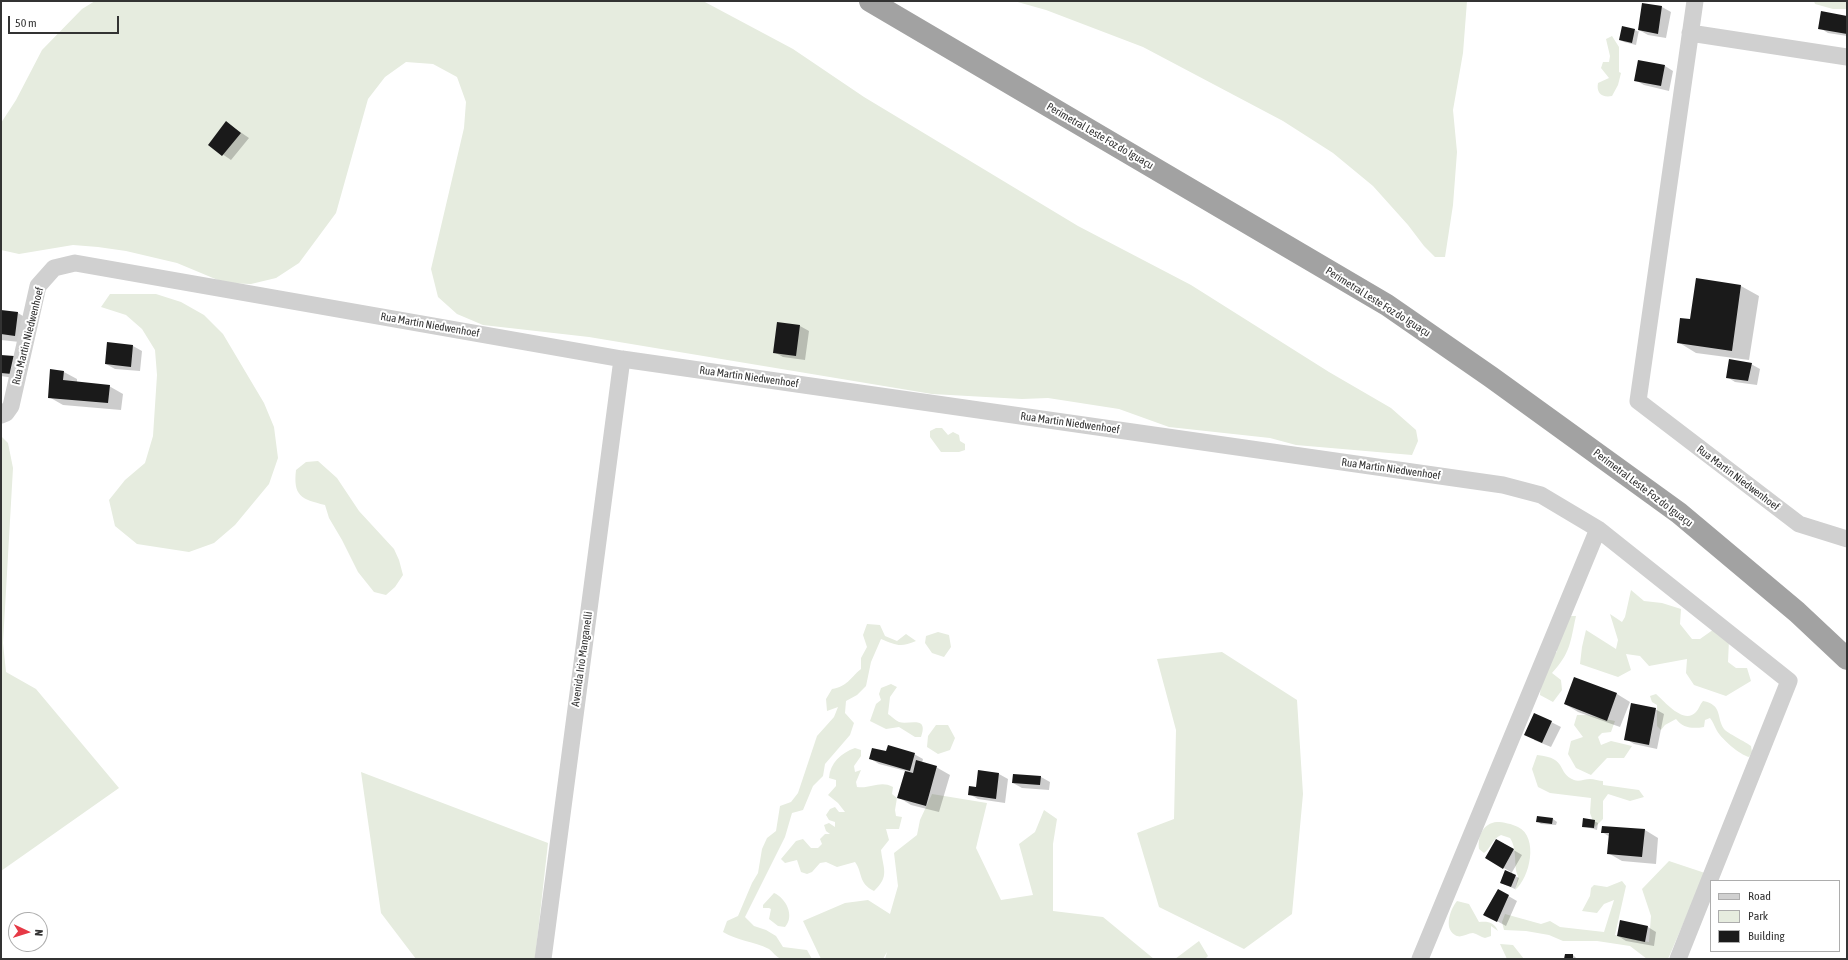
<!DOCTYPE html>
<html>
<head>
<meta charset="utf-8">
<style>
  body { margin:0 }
  #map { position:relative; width:1848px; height:960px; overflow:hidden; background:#fff; font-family:"Asap Condensed",sans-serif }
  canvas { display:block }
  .frame { position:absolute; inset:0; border:2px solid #333; pointer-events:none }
  .legend { position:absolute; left:1710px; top:880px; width:130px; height:72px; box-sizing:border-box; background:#fff; border:1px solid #adadad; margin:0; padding:5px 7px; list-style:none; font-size:12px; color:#333 }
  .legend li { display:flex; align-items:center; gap:8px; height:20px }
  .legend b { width:20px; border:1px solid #adadad }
  .north { position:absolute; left:8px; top:912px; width:40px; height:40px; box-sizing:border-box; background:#fff; border:1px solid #adadad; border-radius:50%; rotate:94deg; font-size:11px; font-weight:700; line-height:16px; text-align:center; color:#333 }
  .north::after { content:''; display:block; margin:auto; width:14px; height:18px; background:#e63946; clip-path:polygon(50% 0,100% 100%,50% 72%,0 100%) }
  .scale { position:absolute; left:8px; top:16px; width:111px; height:18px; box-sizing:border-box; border:2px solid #333; border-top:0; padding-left:5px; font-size:12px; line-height:14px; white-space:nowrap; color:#333; -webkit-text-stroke:3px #fff; paint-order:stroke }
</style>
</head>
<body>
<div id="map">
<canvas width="1848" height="960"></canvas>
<div class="frame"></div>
<ul class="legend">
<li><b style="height:5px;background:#d0d0d0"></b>Road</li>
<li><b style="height:11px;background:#e6ecdf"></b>Park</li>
<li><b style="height:11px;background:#1a1a1a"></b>Building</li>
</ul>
<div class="north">N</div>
<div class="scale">50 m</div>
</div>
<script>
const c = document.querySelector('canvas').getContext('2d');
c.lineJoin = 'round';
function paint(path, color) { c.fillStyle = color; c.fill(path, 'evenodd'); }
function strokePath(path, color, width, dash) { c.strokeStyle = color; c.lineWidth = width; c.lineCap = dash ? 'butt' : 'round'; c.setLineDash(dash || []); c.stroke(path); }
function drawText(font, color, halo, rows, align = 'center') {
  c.font = font + ' "Asap Condensed",sans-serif'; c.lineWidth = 4; c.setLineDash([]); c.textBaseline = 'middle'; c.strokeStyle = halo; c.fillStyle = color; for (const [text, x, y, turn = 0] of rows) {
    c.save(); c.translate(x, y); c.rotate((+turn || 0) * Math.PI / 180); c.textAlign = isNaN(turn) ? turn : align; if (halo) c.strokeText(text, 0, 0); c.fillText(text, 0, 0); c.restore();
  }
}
paint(new Path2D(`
  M95,1H703L793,49L864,97L1078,226L1191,285L1329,372L1391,408L1416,430L1418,441L1412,455L1296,445L1270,438L1169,427L1119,409L1048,398L1022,399L932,394L589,337L483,325L457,314L438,297L431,269L464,128L466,102L457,77L433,64L406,62L385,77L368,99L336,213L299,263L276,278L251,284L225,283L177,263L126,251L98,247L73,245L19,254L1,250V123L16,100L42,50L82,9Z
  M1014,1H1467L1463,53L1453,110L1457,152L1453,205L1445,257H1435L1424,246L1408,225L1373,186L1333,153L1283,121L1143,47L1046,10Z
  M1814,1H1847V9H1833L1815,4Z
  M1612,36L1619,47V72L1621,73L1618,85L1612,96C1602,98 1596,93 1598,83L1609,78L1601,68L1603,62H1609L1610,56L1606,39Z
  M110,294H156L181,302L204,315L223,334L264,403L274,427L278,458L269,484L235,525L214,543L189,552L137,544L115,526L109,500L125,480L145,463L153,436L157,375L155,350L142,329L126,315L101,307Z
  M936,428H942L948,435L953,432L959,435L960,441L965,444V450L959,452H941L930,437V431Z
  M1,436L8,443L13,468L3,643L6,672L36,689L119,788L1,871Z
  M318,461L337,478L359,511L394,549L399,560L403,575L395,587L386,595L374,592L358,572L342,540L329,518L325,505C301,499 293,496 296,470L306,462Z
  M1631,590L1644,601L1662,603L1681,609L1680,624L1692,639H1700L1717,627L1729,640L1728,662L1736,668H1747L1751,681L1726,696L1694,685L1686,673L1687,659L1649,666L1640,656L1626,654L1631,670L1618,677L1580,664L1582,647L1586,630L1616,649L1618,640L1610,614L1622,622L1625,617Z
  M1566,616H1576C1570,643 1571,652 1552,673L1561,680L1562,690L1553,702L1540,695L1542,669L1547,655L1557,652L1556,635Z
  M867,624L880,625L885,636L897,641L906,634L916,641C900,648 896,645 881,639L871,662L866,686L857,695L846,701L845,713L854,723L850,735L825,764L823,776L813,786L803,810L792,813L785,837L745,917L754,926L766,930L776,936L783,947L807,950L812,959H781C776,957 773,952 769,949C753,941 738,941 723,932L727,921L738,916L752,883L758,873L762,849L767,838L776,831L780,806L791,802L798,793L817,736L834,717L838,707L827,711L826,699L832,689C848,686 849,679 861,669V658L867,647L863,635Z
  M938,632L949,635L951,647L944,657L932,653L925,643L926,636Z
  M1222,652L1297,700L1303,794L1292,914L1244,949L1159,907L1137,833L1174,819L1176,730L1157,659Z
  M891,684L897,687L890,697L888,714C891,716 895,720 899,722C909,725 929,715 921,737H915L899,727L886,729L870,721L876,704L881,700L879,694L881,688Z
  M1656,694C1665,702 1684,725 1696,712C1699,709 1700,704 1703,701C1723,705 1716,717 1724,729C1727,733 1746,742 1751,746L1752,752L1749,757C1740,755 1720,738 1716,729C1714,725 1713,722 1710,718L1705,720L1704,727C1692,729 1683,728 1676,719L1665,725L1661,730L1657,726V705L1652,702L1650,696Z
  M1577,715H1586L1615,721L1611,732L1602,733L1598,737L1601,745L1611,741L1632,746L1624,758H1607L1591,775L1576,768L1568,754L1571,741L1583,737L1574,725Z
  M936,725H948L955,738L950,750L938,754L927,747L928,736Z
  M855,748L861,750V756L854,766L855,772L861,770L856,782L857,787C871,789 880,780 893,787L892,794L897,798L895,810L896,816L902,817L899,829H886L889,840L881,850C883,869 890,876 874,891C858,883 863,873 855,862L837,867L826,862L820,863L812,872L807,874L801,872L797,860L785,863L781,859L796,841L803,839L811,848H818L822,844L820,839L825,834H830L826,831L824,825L829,823L835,827V822L829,820L826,815L830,809L835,807L839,812H845L838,803L828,795L836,786V780L829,778C830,763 841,753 855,748Z
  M1537,755C1569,758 1556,773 1574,780C1579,782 1585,779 1590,779C1594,779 1599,781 1603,781V785L1639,790L1644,797L1630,801L1608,794L1603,801V819L1595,827L1590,813L1591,798L1550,793L1538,787L1532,769Z
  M361,772L548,843L535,959H416L381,913Z
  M932,794L987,803L976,848L1001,900L1033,895L1019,844L1035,832L1044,810L1057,819L1053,844V911L1103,917L1154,959H885L887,952L883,959H821L803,921L845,903L868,900L890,914L898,886L894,853L917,835L920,820Z
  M1497,822C1503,822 1512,824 1518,827C1539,837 1530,878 1515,890L1518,876C1513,867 1518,850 1510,838L1501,835C1492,839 1491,848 1484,853L1479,849C1477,837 1483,823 1497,822Z
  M1669,861L1705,873L1668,959H1647L1630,946L1597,941H1563L1549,935L1526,931L1504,930L1502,922L1505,914L1541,924L1550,921L1560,927L1604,932L1614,900L1604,904L1597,913L1582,911L1590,896L1591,888L1594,885L1607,887L1622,881L1626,886L1615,935L1649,942L1651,916L1642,889Z
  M774,893C786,898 795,916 785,927L778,926L769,919L771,909L769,908H763V905Z
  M1457,901L1469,904L1479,922C1488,921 1494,922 1498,931L1491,926V936L1485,938C1481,937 1477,934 1473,933C1467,933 1461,939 1455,935C1443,928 1451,908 1457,901Z
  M1199,941L1208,956L1205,959H1175Z
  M1500,944L1513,945L1524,959H1507Z`), '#e6ecdf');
paint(new Path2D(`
  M1643,4L1662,7L1671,12L1666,38L1648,35L1639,30L1636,45L1624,42L1620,40L1635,30L1639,32Z
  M1847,17V36L1828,33L1820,28Z
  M1665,66L1673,71L1669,91L1644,85L1635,80Z
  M227,123L249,138L231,160L209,145Z
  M1741,286L1759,296L1749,360L1696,353L1678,342L1691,320Z
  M1,311L18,313L31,321L29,343L1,340Z
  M778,323L800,326L809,331L805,360L783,357L774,352Z
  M133,346L142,351L140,371L115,369L106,364Z
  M1,356L20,379L1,376Z
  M1751,364L1760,369L1757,385L1735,382L1727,377Z
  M64,372L77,379V382L109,386L123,394L121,410L63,405L49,397Z
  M1617,694L1630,702L1620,727L1578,712L1565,704Z
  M1655,709L1664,714L1657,749L1634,744L1626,739Z
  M1535,714L1561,727L1551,747L1534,740Z
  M887,753L914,754L923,759L922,763L936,767L950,775L939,812L911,805L898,797L906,771L879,764L871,759Z
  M979,771L999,774L1008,779L1005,803L978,799L969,794L977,788Z
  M1041,777L1050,782L1049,790L1022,788L1013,783Z
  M1553,819L1557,822L1556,825L1541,824L1537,821Z
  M1594,821L1598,823L1597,830L1583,826Z
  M1645,830L1658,838L1656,864L1622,861L1608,853L1610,837L1602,832Z
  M1497,840L1522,855L1511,874L1519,878L1515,889L1501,883L1511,872L1486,858Z
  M1498,890L1517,901L1506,926L1484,914Z
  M1648,927L1656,932L1654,946L1626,941L1618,936Z
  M1573,955L1577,959H1565Z`), '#0003');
paint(new Path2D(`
  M1642,3L1662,6L1658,34L1638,30Z
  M1821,11L1847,16V34L1818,29Z
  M1622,26L1635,29L1632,43L1619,40Z
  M1638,60L1665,65L1661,86L1634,81Z
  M226,121L241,133L222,156L208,145Z
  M1696,278L1741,285L1732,351L1677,343L1680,318L1690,319Z
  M1,310L18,312L15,336L1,334Z
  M777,322L800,325L796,356L773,353Z
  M107,342L133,345L131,367L105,364Z
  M1,355L14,356L12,374L1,373Z
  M1729,359L1752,363L1748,381L1726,378Z
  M50,369L64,371L63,380L110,385L108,403L48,398Z
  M1574,677L1617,693L1607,721L1564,704Z
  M1631,703L1656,708L1649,745L1624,740Z
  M1534,713L1552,721L1542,743L1524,735Z
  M888,745L915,753L910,771L869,759L872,748L886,751Z
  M916,760L937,766L926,806L897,798L905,771L913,773Z
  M978,770L999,773L996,799L968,795L969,786L976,787Z
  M1013,774L1041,776L1040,785L1012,783Z
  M1537,816L1553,818L1552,824L1536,822Z
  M1583,818L1595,820L1594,828L1582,827Z
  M1602,826L1645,829L1642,857L1607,854L1609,833H1601Z
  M1496,839L1514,849L1503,869L1485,858Z
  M1505,870L1516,875L1511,887L1500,883Z
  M1498,889L1509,895L1497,922L1483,915Z
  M1620,920L1648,926L1645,942L1617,936Z
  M1565,954H1573V959H1564Z`), '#1a1a1a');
strokePath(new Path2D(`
  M1695,1L1638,401L1799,524L1847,539
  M1690,33L1847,57
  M1,415L6,413L11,406L38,286L54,268L75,263L622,359L1503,485L1541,495L1598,529L1789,681L1678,959
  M543,959L622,359
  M1420,959L1598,529`), '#d0d0d0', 17);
strokePath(new Path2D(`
  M870,1L1387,305L1491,377L1679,513L1797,612L1847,659`), '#a2a2a2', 22);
drawText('11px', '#333', '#fff', [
  ["Perimetral Leste Foz do Iguaçu",1100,136,30],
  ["Perimetral Leste Foz do Iguaçu",1378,302,32],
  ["Rua Martin Niedwenhoef",430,325,10],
  ["Rua Martin Niedwenhoef",28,336,-76],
  ["Rua Martin Niedwenhoef",749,377,8],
  ["Rua Martin Niedwenhoef",1070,423,8],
  ["Rua Martin Niedwenhoef",1391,469,8],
  ["Rua Martin Niedwenhoef",1738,478,37],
  ["Perimetral Leste Foz do Iguaçu",1643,488,37],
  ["Avenida Irio Manganelli",582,659,-82]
]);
</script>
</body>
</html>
